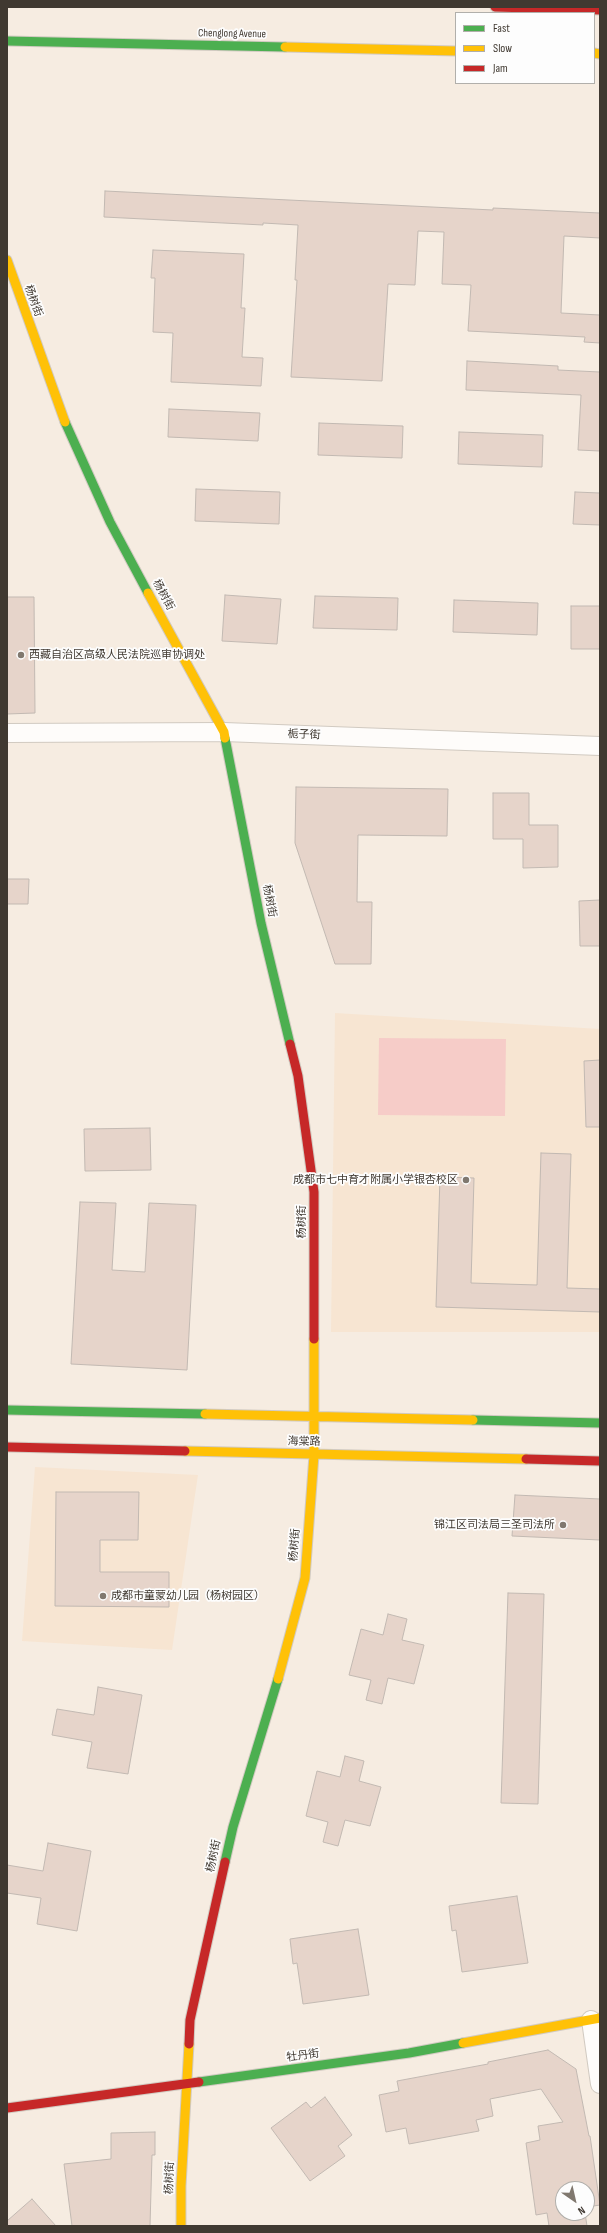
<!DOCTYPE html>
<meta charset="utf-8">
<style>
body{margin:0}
#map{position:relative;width:607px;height:2233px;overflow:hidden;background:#f6ece1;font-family:"Sofia Sans Condensed",sans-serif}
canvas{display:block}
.frame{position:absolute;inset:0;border:8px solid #403931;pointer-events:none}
.legend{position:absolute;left:455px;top:12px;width:140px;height:72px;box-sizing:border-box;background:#fdfdfd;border:1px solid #b1afab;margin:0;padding:5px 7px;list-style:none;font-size:12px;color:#403931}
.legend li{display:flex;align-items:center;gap:8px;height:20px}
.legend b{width:20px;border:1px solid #b1afab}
.north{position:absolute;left:555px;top:2181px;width:40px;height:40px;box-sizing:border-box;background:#fdfdfd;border:1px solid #b1afab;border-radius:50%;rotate:146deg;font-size:11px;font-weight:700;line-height:16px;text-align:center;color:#403931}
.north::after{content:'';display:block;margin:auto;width:14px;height:18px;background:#80786f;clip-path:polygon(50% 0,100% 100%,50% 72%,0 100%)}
</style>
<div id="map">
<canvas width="607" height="2233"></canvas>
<div class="frame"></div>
<ul class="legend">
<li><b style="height:5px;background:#4caf50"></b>Fast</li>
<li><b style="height:5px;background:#ffc107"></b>Slow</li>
<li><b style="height:5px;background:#c62828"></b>Jam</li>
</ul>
<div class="north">N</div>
</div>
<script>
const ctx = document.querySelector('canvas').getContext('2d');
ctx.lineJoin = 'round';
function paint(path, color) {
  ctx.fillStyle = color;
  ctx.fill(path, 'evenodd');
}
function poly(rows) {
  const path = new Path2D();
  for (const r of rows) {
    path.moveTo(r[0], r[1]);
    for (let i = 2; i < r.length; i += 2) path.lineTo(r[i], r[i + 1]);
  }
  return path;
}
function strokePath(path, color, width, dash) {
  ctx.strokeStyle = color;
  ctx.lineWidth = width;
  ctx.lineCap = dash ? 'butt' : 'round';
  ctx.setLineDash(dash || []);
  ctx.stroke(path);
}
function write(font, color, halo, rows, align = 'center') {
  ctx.font = font + ' "Sofia Sans Condensed","Noto Sans SC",sans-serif';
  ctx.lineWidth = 3.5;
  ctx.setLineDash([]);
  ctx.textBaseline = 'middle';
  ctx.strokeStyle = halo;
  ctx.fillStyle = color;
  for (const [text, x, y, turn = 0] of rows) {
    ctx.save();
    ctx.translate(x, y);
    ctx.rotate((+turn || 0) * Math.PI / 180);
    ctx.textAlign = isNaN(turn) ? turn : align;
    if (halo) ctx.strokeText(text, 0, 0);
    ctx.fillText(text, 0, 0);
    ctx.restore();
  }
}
paint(poly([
 [335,1013,600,1029,600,1332,331,1332],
 [35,1467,198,1475,172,1650,22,1641]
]), '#f7e5d2');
paint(poly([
 [379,1038,506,1039,505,1116,378,1115]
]), '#f6ccc8');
const building = poly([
 [105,191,493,210,493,208,600,213,600,238,564,236,561,313,600,315,600,343,584,342,585,337,468,331,471,285,442,284,444,232,418,231,415,285,388,284,382,381,291,377,297,280,295,280,298,225,263,223,263,225,104,217,105,191],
 [153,250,244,254,241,308,245,308,242,357,263,358,261,386,171,382,173,333,153,332,155,278,151,278,153,250],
 [467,361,558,366,558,370,600,372,600,451,578,450,581,395,466,390,467,361],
 [169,409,260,413,258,441,168,437,169,409],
 [319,423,403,426,402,458,318,455,319,423],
 [459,432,543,435,542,467,458,464,459,432],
 [196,489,280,492,279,524,195,521,196,489],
 [575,492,600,493,600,525,573,524,575,492],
 [225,595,281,599,277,644,222,641,225,595],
 [315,596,398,598,397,630,313,628,315,596],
 [7,597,34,597,35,713,7,714,7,597],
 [454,600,538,603,537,635,453,632,454,600],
 [571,606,600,606,600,649,571,649,571,606],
 [296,787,448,789,447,836,358,835,357,902,372,902,371,964,335,964,295,843,296,787],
 [493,793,529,793,529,825,558,825,558,867,523,868,523,839,493,839,493,793],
 [7,879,29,879,28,904,7,904,7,879],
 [600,900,600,946,580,946,579,901,600,900],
 [600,1060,600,1127,586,1127,584,1061,600,1060],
 [150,1128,151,1170,85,1171,84,1129,150,1128],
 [541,1153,571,1154,567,1288,600,1289,600,1312,436,1307,440,1177,474,1178,471,1283,537,1285,541,1153],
 [80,1202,116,1203,112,1270,145,1272,149,1203,196,1205,187,1370,71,1364,80,1202],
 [56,1492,139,1492,138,1540,100,1540,100,1572,169,1572,169,1607,55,1606,56,1492],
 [515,1495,600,1499,600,1540,512,1536,515,1495],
 [508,1593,544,1594,538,1804,501,1803,508,1593],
 [388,1614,407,1619,402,1640,424,1645,414,1684,388,1678,382,1704,366,1700,371,1680,349,1675,361,1629,383,1635,388,1614],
 [98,1687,142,1695,128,1774,87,1768,92,1742,52,1735,57,1709,94,1715,98,1687],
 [345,1756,364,1761,359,1781,381,1787,370,1826,345,1820,338,1846,323,1842,328,1822,306,1816,317,1771,340,1777,345,1756],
 [48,1843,91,1851,77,1931,37,1924,41,1898,7,1893,7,1865,43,1871,48,1843],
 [517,1896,528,1963,462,1972,456,1930,452,1931,449,1906,517,1896],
 [358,1929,369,1995,303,2004,297,1963,293,1964,290,1939,358,1929],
 [548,2050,576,2069,589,2136,590,2136,600,2205,587,2207,587,2189,563,2189,563,2213,585,2213,587,2226,549,2226,547,2213,536,2215,526,2143,540,2140,538,2126,563,2122,541,2089,490,2099,493,2116,476,2120,479,2131,409,2144,406,2128,386,2132,379,2095,399,2091,397,2081,488,2064,488,2062,548,2050],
 [325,2097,352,2135,338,2146,345,2156,310,2181,271,2128,306,2102,311,2108,325,2097],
 [155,2132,155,2155,152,2155,150,2226,72,2226,64,2164,111,2159,111,2133,155,2132],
 [32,2199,56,2226,7,2226,7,2221,32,2199]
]);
paint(building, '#e6d4ca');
strokePath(building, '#c2b9b2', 1);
const street = poly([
 [7,733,224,732,600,746],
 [591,2020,600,2084]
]);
const fast = poly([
 [7,41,285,47],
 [65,422,110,522,148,593],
 [225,738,261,923,290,1044],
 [7,1410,205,1414],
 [473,1420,600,1423],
 [225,1862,233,1827,278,1679],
 [199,2082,409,2053,463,2043]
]);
const slow = poly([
 [285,47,456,51],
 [594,53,600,54],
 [7,260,65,422],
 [148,593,224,732,225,738],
 [205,1414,473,1420],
 [185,1451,526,1459],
 [278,1679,305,1578,314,1455,314,1339],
 [463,2043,600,2018],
 [181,2226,181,2186,189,2044]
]);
const jam = poly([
 [495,7,600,10],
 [290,1044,298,1076,314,1192,314,1339],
 [7,1447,185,1451],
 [526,1459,600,1461],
 [189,2044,190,2020,225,1862],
 [7,2108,199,2082]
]);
strokePath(street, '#d1cac1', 20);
strokePath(fast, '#d1cac1', 11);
strokePath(slow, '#d1cac1', 11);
strokePath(jam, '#d1cac1', 11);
strokePath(street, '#fefcfa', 18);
strokePath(fast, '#4caf50', 9);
strokePath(slow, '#ffc107', 9);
strokePath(jam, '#c62828', 9);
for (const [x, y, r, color] of [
 [21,655,4,"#80786f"],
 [466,1180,4,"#80786f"],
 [563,1525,4,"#80786f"],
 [103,1596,4,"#80786f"]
]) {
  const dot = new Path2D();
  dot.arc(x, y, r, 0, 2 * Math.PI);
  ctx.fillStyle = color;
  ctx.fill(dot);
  strokePath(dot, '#fdfdfd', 1.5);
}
write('11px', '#403931', '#fdfdfd', [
 ["Chenglong Avenue",232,34,1],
 ["杨树街",33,301,70],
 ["杨树街",163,595,62],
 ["栀子街",304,735,2],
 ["杨树街",269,901,79],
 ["杨树街",302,1222,-90],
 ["海棠路",304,1442,1],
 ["杨树街",295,1545,-86],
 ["杨树街",214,1856,-78],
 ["牡丹街",303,2056,-8],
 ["杨树街",170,2178,-88]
]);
write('11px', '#403931', '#fdfdfd', [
 ["西藏自治区高级人民法院巡审协调处",29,655],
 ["成都市七中育才附属小学银杏校区",458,1180,"right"],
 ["锦江区司法局三圣司法所",555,1525,"right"],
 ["成都市童蒙幼儿园（杨树园区）",111,1596]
], 'left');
</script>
